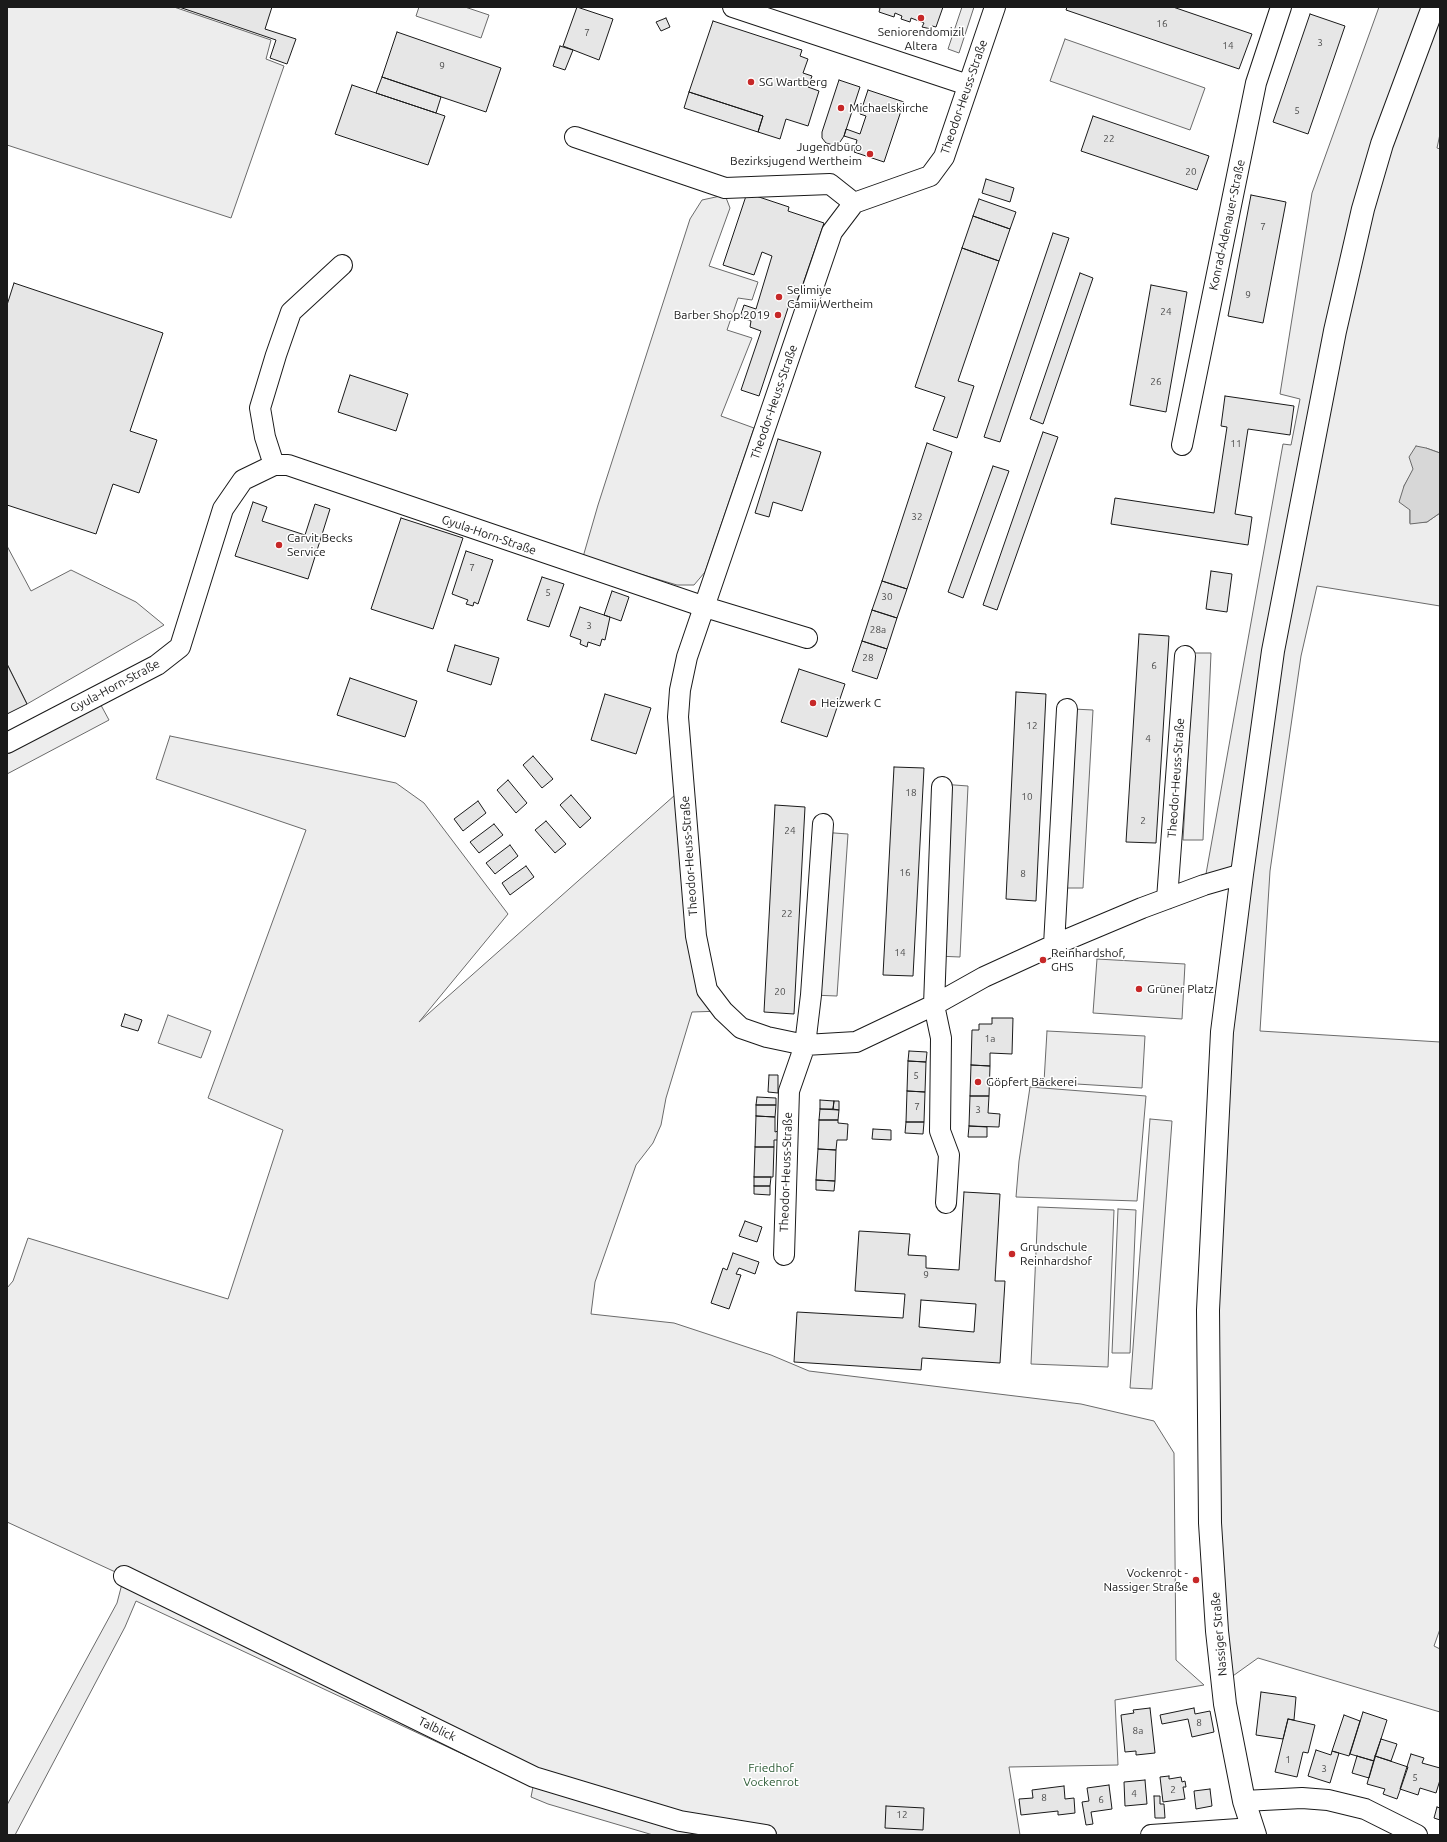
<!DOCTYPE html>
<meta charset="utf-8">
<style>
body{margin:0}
#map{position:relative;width:1447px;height:1842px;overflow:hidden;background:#fff;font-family:Ubuntu,sans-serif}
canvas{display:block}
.frame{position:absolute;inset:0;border:8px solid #1a1a1a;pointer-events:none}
</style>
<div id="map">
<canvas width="1447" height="1842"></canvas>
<div class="frame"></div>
</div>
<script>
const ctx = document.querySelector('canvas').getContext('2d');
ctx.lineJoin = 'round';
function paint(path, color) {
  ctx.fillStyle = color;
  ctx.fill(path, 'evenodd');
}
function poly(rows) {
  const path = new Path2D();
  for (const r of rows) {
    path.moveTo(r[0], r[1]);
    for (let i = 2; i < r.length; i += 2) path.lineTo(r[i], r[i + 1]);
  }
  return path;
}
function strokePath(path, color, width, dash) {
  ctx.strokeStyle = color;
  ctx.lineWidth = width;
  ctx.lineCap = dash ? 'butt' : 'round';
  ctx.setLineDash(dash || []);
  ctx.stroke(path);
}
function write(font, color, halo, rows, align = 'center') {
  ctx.font = font + ' Ubuntu,sans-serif';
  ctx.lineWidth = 3;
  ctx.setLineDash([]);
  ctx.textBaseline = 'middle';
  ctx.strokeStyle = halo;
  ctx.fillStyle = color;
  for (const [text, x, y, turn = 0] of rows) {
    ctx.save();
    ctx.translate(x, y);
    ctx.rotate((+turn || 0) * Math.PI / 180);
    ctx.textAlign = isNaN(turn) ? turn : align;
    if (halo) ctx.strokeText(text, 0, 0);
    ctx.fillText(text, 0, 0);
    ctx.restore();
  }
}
const built = poly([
 [7,7,174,7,271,40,266,59,284,66,231,218,7,145,7,7],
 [419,7,465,7,489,15,481,38,416,16,419,7],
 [962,7,974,7,959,53,948,49,962,7],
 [1379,7,1440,7,1440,134,1437,148,1440,149,1440,453,1426,448,1404,486,1410,510,1410,523,1427,522,1440,513,1440,606,1317,586,1301,656,1270,871,1260,1031,1440,1042,1440,1629,1434,1646,1440,1649,1440,1712,1258,1658,1223,1683,1209,1429,1242,874,1204,885,1283,444,1291,445,1300,399,1280,394,1312,193,1379,7],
 [1065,39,1205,88,1190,130,1050,81,1065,39],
 [725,195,730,208,709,266,758,282,752,300,738,298,727,330,752,338,721,416,754,428,705,572,694,585,677,585,583,557,598,505,690,219,702,200,725,195],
 [7,546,31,591,71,570,136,602,164,625,27,704,7,664,7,546],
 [1194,653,1211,653,1203,840,1183,840,1194,653],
 [96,696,109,720,7,774,7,743,96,696],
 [1073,709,1093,710,1083,888,1063,888,1073,709],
 [170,736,396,783,424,803,508,914,419,1022,684,787,696,936,723,1011,692,1012,666,1098,661,1125,653,1143,636,1165,595,1282,591,1314,674,1323,771,1355,809,1371,1081,1404,1154,1421,1174,1453,1176,1660,1204,1685,1115,1700,1118,1765,1009,1767,1020,1835,653,1835,548,1804,531,1797,533,1787,136,1601,125,1627,15,1835,7,1835,7,1805,117,1603,124,1576,7,1522,7,1288,13,1281,28,1238,228,1299,283,1130,208,1098,306,830,156,779,170,736],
 [941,784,968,786,960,957,936,956,941,784],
 [821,832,848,834,837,996,811,995,821,832],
 [1097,959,1185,964,1182,1019,1093,1013,1097,959],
 [168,1015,211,1031,201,1058,158,1043,168,1015],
 [1047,1031,1145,1036,1142,1088,1044,1082,1047,1031],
 [1030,1087,1146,1096,1137,1201,1016,1197,1019,1161,1030,1087],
 [1150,1119,1172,1121,1152,1389,1130,1388,1150,1119],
 [1038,1207,1114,1210,1108,1367,1031,1364,1038,1207],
 [1118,1209,1136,1210,1130,1353,1112,1353,1118,1209]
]);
paint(built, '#ededed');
strokePath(built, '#6a6a6a', 1);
const water = poly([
 [1416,446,1426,448,1440,453,1440,513,1427,522,1410,524,1410,510,1399,502,1404,486,1413,469,1409,457,1416,446]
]);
paint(water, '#d7d7d7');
strokePath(water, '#6a6a6a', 1);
const building = poly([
 [179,7,272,7,265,29,296,39,287,64,270,58,276,40,179,7],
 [577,7,613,19,599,60,563,46,577,7],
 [876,7,943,7,936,27,932,26,931,29,922,27,924,23,911,18,910,22,901,19,902,16,895,13,894,17,879,12,880,8,876,7],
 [1067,7,1173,7,1252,34,1239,69,1066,10,1067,7],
 [1310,14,1345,26,1308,134,1273,122,1310,14],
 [666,18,670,27,661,31,656,22,666,18],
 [713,21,802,50,800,56,808,59,803,73,812,76,808,87,819,91,808,126,786,119,780,139,758,132,763,116,689,92,713,21],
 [397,32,501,68,486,112,382,77,397,32],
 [560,46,573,50,565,70,553,66,560,46],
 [382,77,441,97,436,113,376,93,382,77],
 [839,80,860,87,844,136,840,142,833,145,826,143,822,138,822,132,839,80],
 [352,85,445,116,428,165,335,134,352,85],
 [868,90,904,102,884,162,854,152,857,140,844,136,846,129,860,134,866,116,860,114,868,90],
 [689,92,763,116,758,132,684,108,689,92],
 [1093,116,1209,156,1197,190,1081,151,1093,116],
 [986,179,1014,188,1010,202,982,193,986,179],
 [747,193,789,207,788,211,824,223,796,304,790,302,759,396,741,390,761,331,750,327,751,321,740,317,744,305,756,309,772,256,762,252,754,275,723,265,747,193],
 [1251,195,1286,202,1263,323,1228,316,1251,195],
 [979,199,1016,212,1010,229,973,216,979,199],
 [973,216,1010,229,999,261,962,248,973,216],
 [1053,233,1069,238,1000,442,984,437,1053,233],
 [962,248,999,261,958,381,974,386,957,438,933,430,945,397,915,387,962,248],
 [1080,273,1093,278,1043,424,1030,419,1080,273],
 [14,283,163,333,130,431,157,440,139,493,113,484,96,534,7,505,7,305,14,283],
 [1151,285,1187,292,1166,412,1130,405,1151,285],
 [350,375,408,394,396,431,338,412,350,375],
 [1225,396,1294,406,1290,435,1248,429,1235,514,1252,517,1248,545,1111,524,1115,498,1214,513,1227,427,1221,426,1225,396],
 [1043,432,1058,437,997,610,983,605,1043,432],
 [778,439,821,452,802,511,773,502,769,517,755,513,778,439],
 [927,443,952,452,907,589,882,581,927,443],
 [993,466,1009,471,963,598,948,592,993,466],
 [253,502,267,507,262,521,305,535,315,504,330,509,308,579,235,556,253,502],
 [401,518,463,538,433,629,371,609,401,518],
 [466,551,493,560,478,604,474,602,473,606,466,604,468,600,452,594,466,551],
 [1211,571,1232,574,1227,612,1206,609,1211,571],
 [542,577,564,584,549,627,527,620,542,577],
 [882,581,907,589,897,618,872,610,882,581],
 [612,591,629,597,621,621,604,615,612,591],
 [580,607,610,617,605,640,602,639,600,646,588,642,587,647,580,644,581,640,570,636,580,607],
 [872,610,897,618,887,649,862,641,872,610],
 [1139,634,1169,636,1156,843,1126,842,1139,634],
 [862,641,887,649,877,679,852,671,862,641],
 [455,645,499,658,491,685,447,671,455,645],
 [7,664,27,704,7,714,7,664],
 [799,669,845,684,827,737,781,722,799,669],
 [350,678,417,701,405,737,337,715,350,678],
 [1016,692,1046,694,1036,901,1006,899,1016,692],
 [605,694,651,708,636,754,591,740,605,694],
 [533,756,553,779,542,788,523,765,533,756],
 [894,767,924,768,913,976,883,975,894,767],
 [508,780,527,803,516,813,497,790,508,780],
 [571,795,591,818,580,828,560,805,571,795],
 [478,801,486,813,463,831,454,819,478,801],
 [775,805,805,807,794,1014,764,1012,775,805],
 [546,821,566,844,555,853,535,830,546,821],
 [494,824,503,835,479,853,470,842,494,824],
 [510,845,518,856,495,874,486,863,510,845],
 [526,866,534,877,510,895,502,883,526,866],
 [125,1014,142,1020,138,1031,121,1026,125,1014],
 [992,1018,1013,1018,1012,1054,990,1053,990,1066,971,1065,972,1030,979,1030,979,1024,992,1024,992,1018],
 [909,1051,927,1052,926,1062,908,1061,909,1051],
 [908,1061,926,1062,925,1092,907,1091,908,1061],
 [971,1065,990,1066,989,1096,970,1096,971,1065],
 [769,1075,778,1075,778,1093,768,1092,769,1075],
 [907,1091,925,1092,924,1122,906,1122,907,1091],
 [970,1096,989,1096,988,1113,1000,1114,999,1127,969,1126,970,1096],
 [757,1097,776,1098,776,1105,756,1105,757,1097],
 [820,1100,834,1101,833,1109,820,1109,820,1100],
 [834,1101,839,1101,839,1110,833,1109,834,1101],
 [756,1105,776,1105,775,1117,756,1116,756,1105],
 [820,1109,839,1110,838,1120,819,1120,820,1109],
 [756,1116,775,1117,775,1132,778,1131,778,1140,774,1140,774,1147,755,1147,756,1116],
 [819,1120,838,1120,838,1123,848,1124,847,1140,837,1140,836,1150,818,1149,819,1120],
 [906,1122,924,1122,923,1134,905,1133,906,1122],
 [969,1126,987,1127,987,1137,968,1137,969,1126],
 [873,1129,891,1130,891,1140,872,1139,873,1129],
 [755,1147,774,1147,773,1177,754,1177,755,1147],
 [818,1149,836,1150,835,1181,816,1180,818,1149],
 [754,1177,771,1177,770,1186,754,1186,754,1177],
 [816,1180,835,1181,834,1191,816,1190,816,1180],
 [754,1186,770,1186,770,1195,754,1194,754,1186],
 [964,1192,1000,1194,995,1281,1005,1281,1000,1363,922,1358,921,1370,794,1362,797,1312,903,1318,905,1294,855,1291,859,1231,910,1234,908,1255,926,1256,926,1268,959,1270,964,1192],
 [921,1300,976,1304,974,1332,919,1327,921,1300],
 [745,1221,762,1227,757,1242,739,1236,745,1221],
 [733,1253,759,1262,755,1274,739,1268,736,1274,741,1275,729,1309,711,1303,723,1268,727,1270,733,1253],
 [1261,1692,1296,1697,1294,1720,1288,1719,1283,1739,1256,1735,1261,1692],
 [1150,1708,1155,1753,1136,1755,1136,1751,1125,1752,1121,1715,1134,1713,1133,1710,1150,1708],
 [1194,1708,1195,1714,1210,1711,1214,1732,1192,1737,1188,1719,1162,1724,1160,1715,1194,1708],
 [1363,1712,1387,1720,1374,1761,1350,1754,1363,1712],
 [1344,1715,1360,1721,1349,1756,1332,1751,1344,1715],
 [1288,1719,1315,1725,1308,1753,1303,1752,1297,1777,1275,1772,1288,1719],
 [1381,1739,1397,1744,1391,1761,1375,1756,1381,1739],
 [1316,1750,1331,1755,1332,1751,1339,1753,1330,1783,1308,1776,1316,1750],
 [1411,1754,1424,1758,1422,1763,1440,1768,1440,1780,1436,1793,1420,1788,1418,1795,1400,1789,1411,1754],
 [1357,1756,1374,1761,1369,1778,1352,1773,1357,1756],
 [1375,1756,1408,1767,1397,1799,1383,1794,1385,1789,1367,1784,1375,1756],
 [1169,1776,1169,1779,1181,1777,1182,1782,1185,1781,1186,1787,1183,1787,1185,1799,1163,1802,1160,1777,1169,1776],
 [1145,1780,1147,1804,1125,1806,1124,1782,1145,1780],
 [1109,1785,1112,1809,1091,1812,1093,1824,1086,1825,1082,1802,1089,1801,1087,1788,1109,1785],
 [1064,1786,1065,1799,1074,1798,1075,1813,1058,1815,1058,1811,1021,1815,1019,1799,1033,1798,1032,1790,1064,1786],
 [1210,1789,1212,1806,1196,1809,1194,1791,1210,1789],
 [1154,1796,1160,1796,1160,1804,1164,1804,1165,1818,1155,1818,1154,1796],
 [886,1806,924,1808,923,1830,885,1828,886,1806],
 [1437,1807,1440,1808,1440,1820,1434,1818,1437,1807]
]);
paint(building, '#e6e6e6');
strokePath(building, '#1a1a1a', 1);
const minor = poly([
 [733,7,968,85],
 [995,7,944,157,930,176,854,203,832,232,687,657,680,690,678,717,696,936,707,990,723,1011,741,1028,767,1037,805,1045,856,1042,934,1005,984,977,1054,945,1142,908,1204,885,1242,874],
 [575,137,725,188,830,184,854,203],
 [1182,445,1256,83,1281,7],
 [274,465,265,437,260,408,276,355,291,312,342,265],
 [7,743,157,665,180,647,223,509,243,480,274,465,288,465,705,607,807,638],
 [942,787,934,1005,941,1038,940,1131,949,1155,946,1203],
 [1167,899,1185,656],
 [1054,945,1067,709],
 [784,1255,789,1091,805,1045,811,995,823,824],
 [124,1576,534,1777,680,1821,766,1835],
 [1244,1801,1302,1798,1328,1800,1365,1809,1417,1835],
 [1151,1835,1253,1828]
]);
const major = poly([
 [1255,1835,1244,1801,1225,1704,1217,1631,1210,1523,1208,1310,1222,1032,1242,874,1273,651,1335,331,1363,209,1382,144,1433,7]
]);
strokePath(minor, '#1a1a1a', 22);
strokePath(major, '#1a1a1a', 24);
strokePath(minor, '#fff', 20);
strokePath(major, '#fff', 22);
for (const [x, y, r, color] of [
 [921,18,4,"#c62828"],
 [751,82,4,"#c62828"],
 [841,108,4,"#c62828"],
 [870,154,4,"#c62828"],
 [779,297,4,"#c62828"],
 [778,315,4,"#c62828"],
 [279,545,4,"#c62828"],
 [813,703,4,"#c62828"],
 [1043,960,4,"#c62828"],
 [1139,989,4,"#c62828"],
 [978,1082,4,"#c62828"],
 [1012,1254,4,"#c62828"],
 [1196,1580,4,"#c62828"]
]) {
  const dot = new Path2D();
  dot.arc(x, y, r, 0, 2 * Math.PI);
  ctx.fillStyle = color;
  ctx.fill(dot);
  strokePath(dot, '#fff', 1.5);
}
write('10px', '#4d4d4d', null, [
 ["16",1162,24],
 ["7",587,33],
 ["3",1320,43],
 ["14",1228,46],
 ["9",442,66],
 ["5",1297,111],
 ["22",1109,139],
 ["20",1191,172],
 ["7",1263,227],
 ["9",1248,295],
 ["24",1166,312],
 ["26",1156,382],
 ["11",1236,444],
 ["32",917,517],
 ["7",472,568],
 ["5",548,593],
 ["30",887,597],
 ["3",589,626],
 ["28a",878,630],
 ["28",868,658],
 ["6",1154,666],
 ["12",1032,726],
 ["4",1148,739],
 ["18",911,793],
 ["10",1027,797],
 ["2",1143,821],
 ["24",790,831],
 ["16",905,873],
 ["8",1023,874],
 ["22",787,914],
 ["14",900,953],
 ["20",780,992],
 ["1a",990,1039],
 ["5",916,1076],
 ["7",917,1107],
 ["3",978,1110],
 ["9",926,1275],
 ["8",1199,1723],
 ["8a",1138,1731],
 ["1",1288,1760],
 ["3",1324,1769],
 ["5",1415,1778],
 ["2",1173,1790],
 ["4",1134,1794],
 ["8",1044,1798],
 ["6",1101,1800],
 ["12",902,1815]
]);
write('12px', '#1a1a1a', '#fff', [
 ["Seniorendomizil",921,32,"center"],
 ["Altera",921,46,"center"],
 ["SG Wartberg",759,82],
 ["Michaelskirche",849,108],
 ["Jugendbüro",862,147,"right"],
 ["Bezirksjugend Wertheim",862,161,"right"],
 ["Selimiye",787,290],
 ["Camii Wertheim",787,304],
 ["Barber Shop 2019",770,315,"right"],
 ["Carvit Becks",287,538],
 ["Service",287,552],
 ["Heizwerk C",821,703],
 ["Reinhardshof,",1051,953],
 ["GHS",1051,967],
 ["Grüner Platz",1147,989],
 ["Göpfert Bäckerei",986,1082],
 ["Grundschule",1020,1247],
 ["Reinhardshof",1020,1261],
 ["Vockenrot -",1188,1573,"right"],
 ["Nassiger Straße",1188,1587,"right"]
], 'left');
write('12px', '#1a1a1a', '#fff', [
 ["Theodor-Heuss-Straße",964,97,-71],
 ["Konrad-Adenauer-Straße",1227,225,-78],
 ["Theodor-Heuss-Straße",774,402,-71],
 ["Gyula-Horn-Straße",489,535,19],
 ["Gyula-Horn-Straße",115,686,-28],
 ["Theodor-Heuss-Straße",1176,778,-86],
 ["Theodor-Heuss-Straße",689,856,-94],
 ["Theodor-Heuss-Straße",786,1172,-88],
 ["Nassiger Straße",1219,1634,-95],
 ["Talblick",437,1729,26]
]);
write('12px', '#2b5a34', '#fff', [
 ["Friedhof",771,1768],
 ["Vockenrot",771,1782]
]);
</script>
